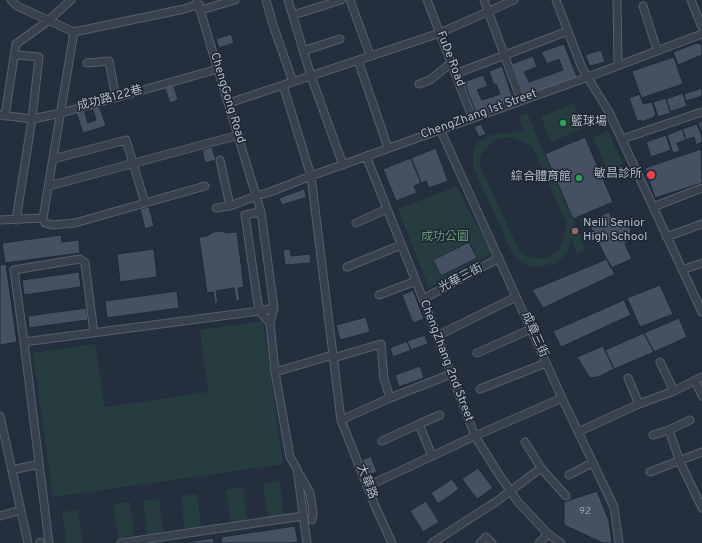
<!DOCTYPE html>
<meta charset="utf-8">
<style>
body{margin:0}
canvas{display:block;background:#242f3e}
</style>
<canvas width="702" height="543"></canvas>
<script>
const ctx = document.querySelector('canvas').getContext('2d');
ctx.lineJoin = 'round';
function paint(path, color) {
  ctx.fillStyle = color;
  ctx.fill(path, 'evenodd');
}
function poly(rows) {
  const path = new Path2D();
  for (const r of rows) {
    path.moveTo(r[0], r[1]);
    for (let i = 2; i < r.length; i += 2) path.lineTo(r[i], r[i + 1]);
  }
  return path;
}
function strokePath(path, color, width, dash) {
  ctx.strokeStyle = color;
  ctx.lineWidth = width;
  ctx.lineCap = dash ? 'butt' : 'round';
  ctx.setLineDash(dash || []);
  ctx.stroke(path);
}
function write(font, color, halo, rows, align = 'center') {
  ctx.font = font + ' Overpass,"Noto Sans TC",sans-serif';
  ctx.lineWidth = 3;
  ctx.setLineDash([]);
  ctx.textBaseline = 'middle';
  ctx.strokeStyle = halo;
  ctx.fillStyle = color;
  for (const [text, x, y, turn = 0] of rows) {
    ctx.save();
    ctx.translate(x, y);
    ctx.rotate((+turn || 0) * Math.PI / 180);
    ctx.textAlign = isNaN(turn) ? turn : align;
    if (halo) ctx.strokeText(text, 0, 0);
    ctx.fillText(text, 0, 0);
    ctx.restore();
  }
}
paint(poly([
 [574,103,584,128,551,142,541,117],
 [527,113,586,249,577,253,570,236,568,252,560,259,553,264,533,267,524,264,514,257,473,167,473,154,477,143,491,135,505,133,524,132,519,117],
 [510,137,521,141,532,146,567,225,562,244,557,251,549,257,537,259,526,256,518,248,480,166,480,159,482,152,488,146,495,140],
 [608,131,623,164,608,171,593,138],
 [457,186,475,223,494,252,429,288,398,209],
 [263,321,283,464,53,497,33,353,95,344,105,407,208,392,200,330],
 [279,481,284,515,268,517,263,484],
 [243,487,247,521,231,523,226,490],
 [197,494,201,528,185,530,181,496],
 [159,499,164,532,147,535,143,501],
 [130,502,134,535,118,538,114,504],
 [78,510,83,543,66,543,62,512]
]), '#263c3f');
const building = poly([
 [231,34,234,43,219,48,216,39,231,34],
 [697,43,702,45,702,55,678,65,673,52,697,43],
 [564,44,577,77,524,97,512,64,533,56,537,67,524,72,529,82,563,70,559,59,547,64,541,52,564,44],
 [601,50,605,62,591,66,589,64,585,55,601,50],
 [674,57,683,84,641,98,632,71,674,57],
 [502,66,514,101,476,113,464,82,483,75,488,86,477,90,482,100,500,94,496,84,494,85,489,71,502,66],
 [173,83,178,100,170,103,164,86,173,83],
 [702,88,702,96,686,101,684,94,702,88],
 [683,93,687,106,670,112,666,99,683,93],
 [640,94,643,104,652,102,656,115,654,116,655,117,641,122,641,120,637,121,629,98,640,94],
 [666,98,671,113,658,117,653,102,666,98],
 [99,105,106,126,83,133,76,112,84,110,88,123,96,120,92,107,99,105],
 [702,121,702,131,701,132,698,123,702,121],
 [481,124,486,134,479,137,474,127,481,124],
 [697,124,702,137,702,142,696,145,694,137,686,140,682,129,697,124],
 [682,129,686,140,677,143,680,151,673,153,667,135,682,129],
 [666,135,671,150,651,157,646,142,666,135],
 [585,137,613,202,573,219,545,154,585,137],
 [212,147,216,160,205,163,202,150,212,147],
 [436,148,448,181,429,188,426,181,421,183,411,158,436,148],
 [701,149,702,183,655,198,645,168,701,149],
 [411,158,421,183,414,186,417,193,396,201,383,169,411,158],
 [304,189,307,197,282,205,279,198,304,189],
 [149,207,154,226,145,229,140,209,149,207],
 [609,212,616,225,624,223,631,228,630,238,625,244,632,259,611,268,588,222,609,212],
 [221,231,227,233,237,232,244,287,238,288,240,301,236,301,234,288,216,291,218,303,215,304,213,292,207,293,199,237,207,236,213,232,221,231],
 [61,235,62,242,79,240,80,253,5,263,2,243,61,235],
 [469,242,477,258,441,276,433,260,469,242],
 [154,249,157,277,120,282,117,254,154,249],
 [290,249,291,256,310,254,311,263,285,265,283,250,290,249],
 [607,259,615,274,543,308,532,290,607,259],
 [6,264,17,342,0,345,0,265,6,264],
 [79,272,81,287,24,295,22,280,79,272],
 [660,285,673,314,640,327,627,298,660,285],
 [413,290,424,319,413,323,402,295,413,290],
 [177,291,179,308,107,318,105,301,177,291],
 [624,300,631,315,561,347,553,331,624,300],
 [86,308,88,320,29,328,28,316,86,308],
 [366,317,370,332,340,340,336,325,366,317],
 [679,318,687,337,654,352,644,333,679,318],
 [644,333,654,352,614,369,605,350,644,333],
 [425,335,428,344,411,350,407,341,425,335],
 [407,341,411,350,393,357,390,348,407,341],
 [603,346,614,369,598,377,590,378,577,357,603,346],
 [420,366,424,378,399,387,395,375,420,366],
 [371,456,377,472,369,475,362,460,371,456],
 [478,468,493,488,477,499,462,479,478,468],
 [452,479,459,489,438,504,431,493,452,479],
 [597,491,609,521,612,543,603,543,564,525,564,502,597,491],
 [426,501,439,522,423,532,410,511,426,501],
 [295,526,298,542,289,543,222,543,221,537,295,526],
 [213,538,214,543,181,543,213,538]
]);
paint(building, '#455162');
strokePath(building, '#1f2835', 1);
const minor = poly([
 [11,0,17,6,74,32],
 [197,0,261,212],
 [266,0,273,25,293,82],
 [288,0,311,76,343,165],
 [350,0,370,55],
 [427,0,472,117],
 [484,0,521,100],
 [556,0,582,68,609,112,702,312],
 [617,0,618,65],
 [691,0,702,27],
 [643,6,657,50],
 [201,10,235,0],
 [293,15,341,0],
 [74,32,184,9,199,4],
 [303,51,340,39],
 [15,55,39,57,32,119,16,220],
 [358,60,388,148],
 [87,63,109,61,116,98],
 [455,74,568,31],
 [419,84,430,80,451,63],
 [283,85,311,176,341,420,375,506,392,543],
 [229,103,440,33,514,0],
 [0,115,32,119,61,113,218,69],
 [5,116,16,44,48,21,71,0],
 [440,129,562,398,614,507,619,543],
 [622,139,702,112],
 [366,156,423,299,475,436,498,473,518,502,548,534,561,543],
 [53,159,126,140,145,203],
 [220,160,230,206],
 [49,186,239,135],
 [653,207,702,188],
 [216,208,230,206,256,196,270,192,311,176,588,77,702,34],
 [43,218,74,32],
 [43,218,45,223,52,225,75,223,205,186],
 [0,220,43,218],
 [356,223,387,209],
 [666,237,702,224],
 [347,267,401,245],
 [682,270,702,263],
 [379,295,416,281],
 [423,299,499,258],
 [270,323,259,311,245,215,261,212,274,308,270,323,275,372,333,355],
 [437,336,516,297],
 [24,342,14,270,80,259,85,263,94,333],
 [477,353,531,329],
 [333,358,381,344,384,379,390,398],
 [660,362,674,391],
 [275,372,290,457,297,469,307,543],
 [628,378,639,404],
 [695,380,702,396],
 [480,389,546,363],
 [0,416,28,543],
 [341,420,390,398,451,374],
 [690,420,669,430,680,462,702,508],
 [419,424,440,415],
 [578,432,639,404,674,391,702,377],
 [653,435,669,430],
 [382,441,419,424,432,456],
 [525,442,541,468,566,496],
 [12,470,39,464],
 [650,472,702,452],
 [300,475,310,493,313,512,312,520],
 [569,475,592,463],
 [368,486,475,436,562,398],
 [0,516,21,510],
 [40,542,40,543],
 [49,543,24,342,259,311,274,308],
 [121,543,303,516],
 [432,543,497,501,541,468],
 [480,543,486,537,492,543],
 [539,543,548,534]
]);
strokePath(minor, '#565f6c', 9);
strokePath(minor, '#38414e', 7);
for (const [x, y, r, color] of [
 [563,123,4,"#2e9e5b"],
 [651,175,5,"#e0444e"],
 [579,178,4,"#2e9e5b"],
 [575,231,4,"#8d6e63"]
]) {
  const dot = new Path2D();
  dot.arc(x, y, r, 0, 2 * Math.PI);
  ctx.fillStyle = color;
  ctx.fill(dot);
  strokePath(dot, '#1d2633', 1.5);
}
write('10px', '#98a1af', null, [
 ["92",585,512]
]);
write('12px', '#b4bcc9', '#1d2633', [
 ["FuDe Road",450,59,69],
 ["ChengGong Road",227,98,73],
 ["成功路122巷",110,99,-15],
 ["ChengZhang 1st Street",479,115,-20],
 ["光華三街",461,279,-28],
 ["成章三街",534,335,66],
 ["ChengZhang 2nd Street",446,361,69],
 ["大華路",366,482,69]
]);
write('12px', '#b4bcc9', '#1d2633', [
 ["籃球場",571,123],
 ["敏昌診所",642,175,"right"],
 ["綜合體育館",571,178,"right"],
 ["Neili Senior",583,224],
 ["High School",583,238]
], 'left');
write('12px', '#6b9a76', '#1d2633', [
 ["成功公園",445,238]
]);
</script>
